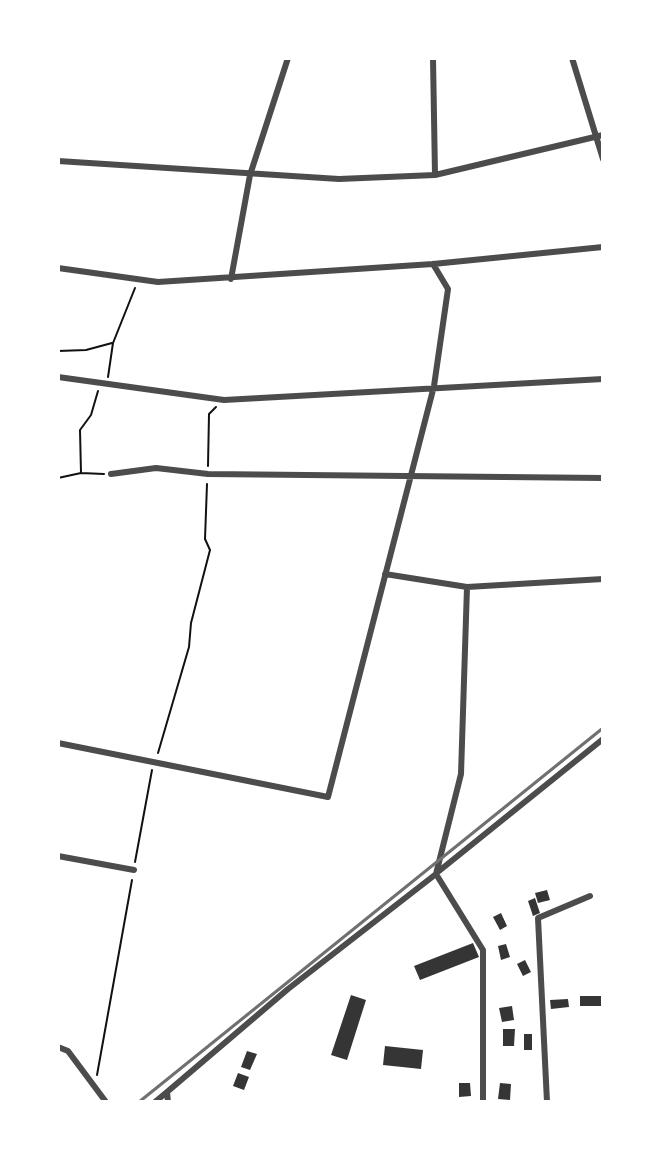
<!DOCTYPE html>
<style>
body{margin:0}
#map{position:relative;width:661px;height:1160px;overflow:hidden;background:#fff;font-family:"Sofia Sans Condensed",sans-serif}
canvas{display:block}
.frame{position:absolute;inset:0;border:60px solid #fff;pointer-events:none}
</style>
<div id="map">
<canvas width="661" height="1160"></canvas>
<div class="frame"></div>
</div>
<script>
const ctx = document.querySelector('canvas').getContext('2d');
ctx.lineJoin = 'round';
function paint(path, color) {
  ctx.fillStyle = color;
  ctx.fill(path, 'evenodd');
}
function poly(rows) {
  const path = new Path2D();
  for (const r of rows) {
    path.moveTo(r[0], r[1]);
    for (let i = 2; i < r.length; i += 2) path.lineTo(r[i], r[i + 1]);
  }
  return path;
}
function strokePath(path, color, width, dash) {
  ctx.strokeStyle = color;
  ctx.lineWidth = width;
  ctx.lineCap = dash ? 'butt' : 'round';
  ctx.setLineDash(dash || []);
  ctx.stroke(path);
}
paint(poly([
 [547,890,550,900,538,903,535,893],
 [535,898,540,913,533,916,528,901],
 [501,913,507,926,500,930,493,917],
 [473,943,479,957,420,980,414,966],
 [506,944,510,957,501,960,498,946],
 [525,960,531,972,523,976,517,964],
 [351,995,366,1000,347,1060,331,1055],
 [580,996,603,996,603,1006,580,1006],
 [568,999,569,1007,551,1009,550,1000],
 [512,1006,514,1020,502,1022,499,1008],
 [503,1029,515,1029,514,1046,503,1046],
 [524,1034,532,1034,532,1050,524,1050],
 [385,1046,423,1050,421,1069,383,1065],
 [247,1051,257,1054,250,1070,241,1067],
 [238,1073,249,1077,244,1090,233,1086],
 [459,1083,470,1083,471,1096,459,1097],
 [500,1083,511,1084,510,1100,498,1099]
]), '#353535');
strokePath(poly([
 [58,351,86,350,112,343],
 [108,377,113,343,135,288],
 [208,466,209,414,216,407],
 [81,473,80,430,91,415,98,391],
 [58,478,81,473,104,474],
 [158,753,189,647,191,623,210,550,205,539,207,484],
 [135,862,152,770],
 [97,1075,132,880]
]), '#111', 2);
strokePath(poly([
 [433,58,435,175],
 [572,58,603,159],
 [58,161,339,179,435,175,603,135],
 [58,268,158,282,433,264,603,247],
 [231,279,250,175,288,58],
 [58,377,224,400,603,379],
 [111,474,156,468,208,474,603,478],
 [385,574,467,587,603,579],
 [58,743,328,797,434,386,448,289,433,264],
 [58,856,134,870],
 [439,871,603,739],
 [436,874,461,774,467,587],
 [58,1047,68,1051,106,1102],
 [167,1092,288,989,436,874,483,950,483,1102],
 [155,1102,167,1092,168,1102],
 [547,1102,538,918,590,896]
]), '#4c4c4c', 6);
strokePath(poly([
 [139,1102,603,728]
]), '#707070', 3);
</script>
